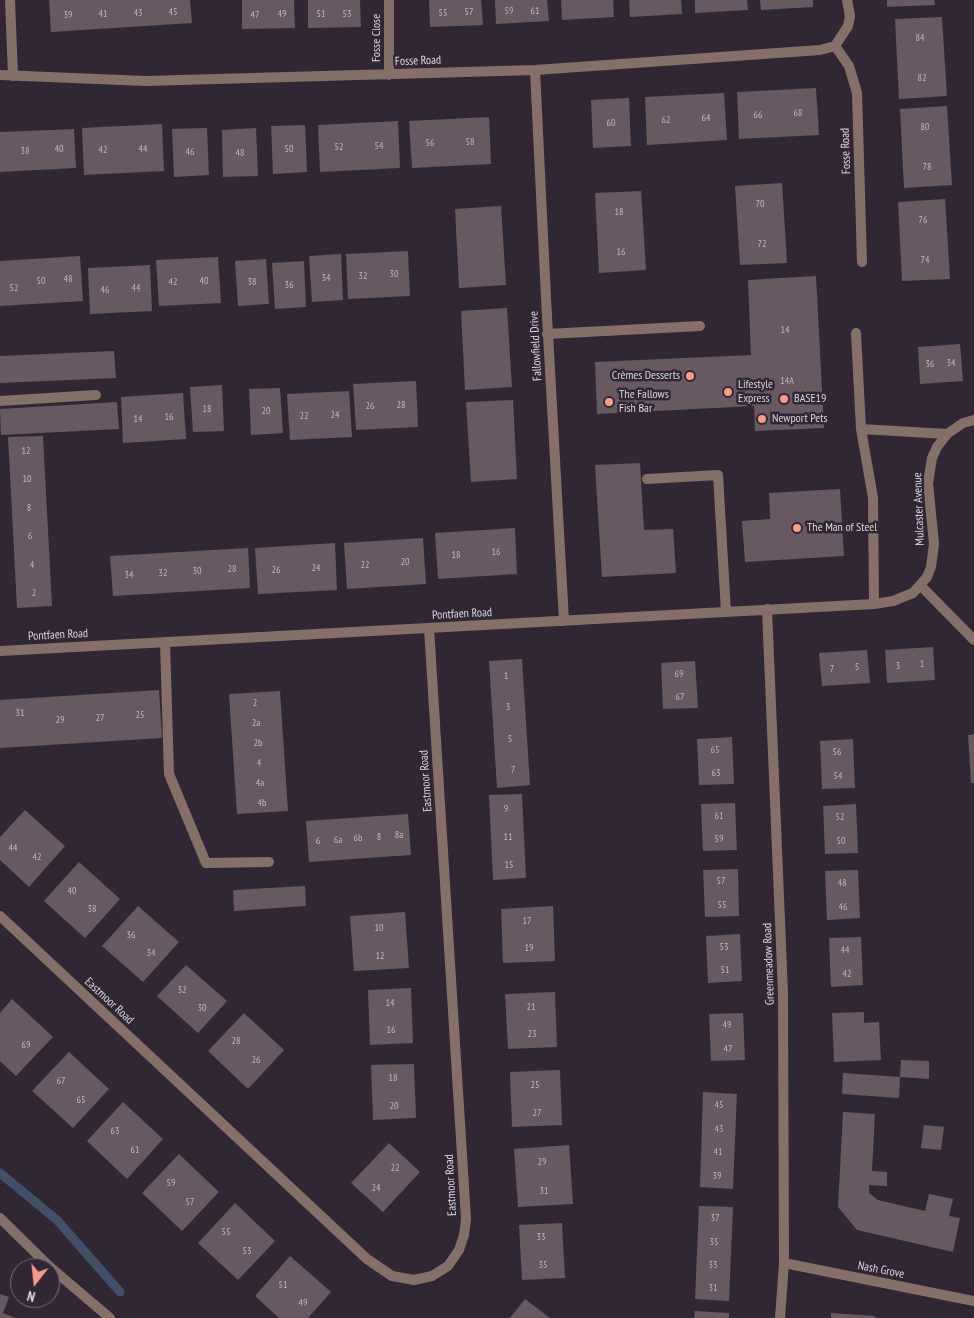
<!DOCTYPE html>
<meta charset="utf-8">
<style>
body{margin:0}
#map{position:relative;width:974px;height:1318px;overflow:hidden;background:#312734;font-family:"PT Sans Narrow",sans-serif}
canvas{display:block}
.north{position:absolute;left:10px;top:1258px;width:50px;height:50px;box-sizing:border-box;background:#312734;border:1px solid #766d79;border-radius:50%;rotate:196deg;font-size:14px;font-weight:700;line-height:20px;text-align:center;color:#ddd7e0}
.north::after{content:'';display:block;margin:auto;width:18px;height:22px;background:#f49d8d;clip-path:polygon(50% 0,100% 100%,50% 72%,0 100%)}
</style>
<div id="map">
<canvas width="974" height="1318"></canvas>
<div class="north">N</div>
</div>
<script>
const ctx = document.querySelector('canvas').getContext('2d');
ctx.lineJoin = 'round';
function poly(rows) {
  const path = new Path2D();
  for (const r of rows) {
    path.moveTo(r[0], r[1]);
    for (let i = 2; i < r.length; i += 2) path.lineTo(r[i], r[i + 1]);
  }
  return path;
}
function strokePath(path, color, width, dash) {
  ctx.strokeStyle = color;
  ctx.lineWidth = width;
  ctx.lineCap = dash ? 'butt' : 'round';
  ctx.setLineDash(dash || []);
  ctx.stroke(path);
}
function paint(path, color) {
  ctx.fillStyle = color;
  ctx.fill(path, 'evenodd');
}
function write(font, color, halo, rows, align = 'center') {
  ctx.font = font + ' "PT Sans Narrow",sans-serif';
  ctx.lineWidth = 5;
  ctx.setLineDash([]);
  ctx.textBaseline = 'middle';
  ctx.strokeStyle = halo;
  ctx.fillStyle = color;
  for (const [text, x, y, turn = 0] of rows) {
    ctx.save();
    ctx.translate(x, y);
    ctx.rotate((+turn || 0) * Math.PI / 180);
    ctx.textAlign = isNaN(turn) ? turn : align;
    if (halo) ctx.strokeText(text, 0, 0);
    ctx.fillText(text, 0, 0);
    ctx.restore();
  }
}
strokePath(poly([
 [0,1173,57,1220,120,1292]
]), '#424f66', 9);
paint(poly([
 [49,0,190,0,192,23,51,32],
 [242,0,294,0,295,28,242,29],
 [308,0,360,0,361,27,308,28],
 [429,0,481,0,483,25,430,27],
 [495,0,547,0,549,21,496,24],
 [561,0,613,0,614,17,562,20],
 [629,0,681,0,682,14,630,17],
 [695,0,747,0,748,10,695,13],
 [760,0,813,0,813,7,761,10],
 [887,0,934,0,935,5,887,7],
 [942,17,947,96,899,99,895,19],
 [816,88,819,135,739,139,737,92],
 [724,93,727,140,647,145,645,97],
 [629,98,631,146,593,148,591,100],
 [947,106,952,185,904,188,900,109],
 [489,117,491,164,412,168,409,121],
 [398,121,400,168,320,172,318,125],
 [162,124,164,171,84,175,82,128],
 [305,125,307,172,273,174,271,126],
 [207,128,209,175,174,177,172,129],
 [256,128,258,176,223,177,222,130],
 [74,129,76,168,0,172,0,132],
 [782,183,787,263,740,265,735,186],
 [641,191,646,270,599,273,595,193],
 [945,199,950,279,902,281,898,202],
 [501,206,506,285,459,288,455,209],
 [408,251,410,296,348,299,346,254],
 [341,254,343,300,312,302,309,256],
 [80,256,83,301,0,306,0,261],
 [218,257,221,303,159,306,156,260],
 [266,259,269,304,238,306,235,261],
 [304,261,306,307,275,309,272,263],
 [150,265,152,311,90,314,88,268],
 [816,276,824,428,755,431,754,406,597,414,595,362,751,355,748,280],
 [507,308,512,387,465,390,461,311],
 [960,344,963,381,920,384,918,347],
 [114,351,116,378,0,383,0,356],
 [416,381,418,427,356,430,353,384],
 [222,385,224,431,193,432,190,387],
 [280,388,283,433,251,435,249,389],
 [349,391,352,437,290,440,287,394],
 [183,393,186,439,123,443,121,397],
 [513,400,517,479,471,482,466,402],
 [117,402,119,429,1,435,0,409],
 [43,436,52,606,17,608,8,437],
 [640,463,644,530,673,529,676,573,602,577,595,465],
 [840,489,844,556,745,562,742,521,770,519,769,493],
 [515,528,517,574,438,579,435,533],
 [423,538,426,584,347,589,344,543],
 [335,543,337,590,258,594,255,548],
 [248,548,250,588,113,596,110,556],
 [933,647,935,680,887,683,885,650],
 [867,650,870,683,822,686,819,653],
 [522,659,530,785,497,788,489,661],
 [695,661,698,708,663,709,661,663],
 [159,690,162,738,0,748,0,700],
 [280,691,288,811,237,814,229,694],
 [974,734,974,783,971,783,968,735],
 [732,737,734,784,699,785,697,739],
 [853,739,855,788,822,789,820,741],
 [522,794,526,878,493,880,489,795],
 [735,803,737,850,703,851,701,804],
 [856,804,858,853,825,854,823,806],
 [25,810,65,846,29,887,0,860,0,837],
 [408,814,411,855,309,862,306,821],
 [79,862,120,899,85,938,44,901],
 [738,869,739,916,705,917,703,870],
 [858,870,860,918,827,920,825,871],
 [305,886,306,906,234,911,233,890],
 [138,906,179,942,143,982,102,946],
 [553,906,555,961,503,963,501,909],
 [405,912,409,968,354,971,350,916],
 [740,934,742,981,708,983,706,936],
 [861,937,863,985,831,987,829,938],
 [186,965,227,1001,198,1033,157,996],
 [411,988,413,1043,370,1045,368,990],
 [555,992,557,1047,508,1049,505,994],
 [12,999,53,1037,16,1076,0,1061,0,1013],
 [864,1012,864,1023,879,1022,881,1060,834,1062,832,1013],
 [244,1013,284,1050,248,1089,208,1051],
 [743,1013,745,1060,711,1061,709,1014],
 [69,1052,109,1089,73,1128,32,1091],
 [901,1060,929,1061,929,1079,900,1077,899,1098,842,1094,843,1073,900,1077],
 [414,1064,416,1118,373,1120,371,1065],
 [560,1070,562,1125,512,1127,510,1072],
 [703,1092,737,1094,733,1189,700,1187],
 [123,1102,163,1139,127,1179,87,1141],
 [843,1112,875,1114,872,1171,887,1172,887,1186,869,1185,869,1193,878,1200,925,1211,929,1194,953,1199,949,1216,960,1218,953,1252,857,1230,838,1207],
 [924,1125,944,1127,941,1150,921,1148],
 [389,1143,420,1172,383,1212,351,1183],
 [569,1145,573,1204,518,1207,514,1149],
 [179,1154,219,1192,182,1231,142,1193],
 [235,1203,275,1241,238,1280,198,1243],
 [699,1206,733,1207,729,1301,695,1299],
 [562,1223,565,1278,522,1280,519,1225],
 [290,1256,331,1292,308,1318,279,1318,255,1296],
 [0,1294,9,1297,3,1313,16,1318,0,1318],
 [525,1299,550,1318,510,1318],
 [695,1311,729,1313,729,1318,694,1318],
 [831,1313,875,1316,875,1318,831,1318]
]), '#685862');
strokePath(poly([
 [856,333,861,429,947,434],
 [547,334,700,326],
 [0,401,96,395],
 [861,429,873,498,874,604],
 [647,479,718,475,726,612],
 [165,642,169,774,206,863,269,862]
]), '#857069', 10);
strokePath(poly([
 [10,0,13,76],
 [389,0,389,75],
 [835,46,848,26,850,16,847,0],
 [535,70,546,298,564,621],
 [0,75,146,81,535,70,820,50,835,46,849,66,857,93,862,262],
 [921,586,974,640],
 [767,609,783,993,784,1263,780,1318],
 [0,651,874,604,893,601,913,593,927,577,931,567,934,544,928,483,932,458,937,447,947,434,963,423,974,420],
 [0,916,367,1259,392,1276,414,1280,432,1276,448,1266,459,1250,464,1235,466,1219,429,628],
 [0,1218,50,1267,110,1318],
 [784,1263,974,1301]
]), '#857069', 10);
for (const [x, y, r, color] of [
 [690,376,5,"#f49d8d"],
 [728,392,5,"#f49d8d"],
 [784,399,5,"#f49d8d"],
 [609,402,5,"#f49d8d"],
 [762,419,5,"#f49d8d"],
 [797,528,5,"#f49d8d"]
]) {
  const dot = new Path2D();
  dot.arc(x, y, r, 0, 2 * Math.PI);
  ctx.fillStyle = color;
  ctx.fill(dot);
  strokePath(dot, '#312734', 2);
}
write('10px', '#c0b7c0', null, [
 ["59",509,11],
 ["61",535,11],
 ["45",173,12],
 ["57",469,12],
 ["43",138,13],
 ["55",443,13],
 ["41",103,14],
 ["49",282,14],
 ["51",321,14],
 ["53",347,14],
 ["39",68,15],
 ["47",255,15],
 ["84",920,38],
 ["82",922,78],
 ["68",798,113],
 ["66",758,115],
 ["64",706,118],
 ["62",666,120],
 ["60",611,123],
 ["80",925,127],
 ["58",470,142],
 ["56",430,143],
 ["54",379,146],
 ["52",339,147],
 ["40",59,149],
 ["44",143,149],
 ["50",289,149],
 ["42",103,150],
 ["38",25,151],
 ["46",190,152],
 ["48",240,153],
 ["78",927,167],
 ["70",760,204],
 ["18",619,212],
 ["76",923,220],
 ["72",762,244],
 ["16",621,252],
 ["74",925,260],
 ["30",394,274],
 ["32",363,276],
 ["34",326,278],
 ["48",68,279],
 ["50",41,281],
 ["40",204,281],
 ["42",173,282],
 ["38",252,282],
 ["36",289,285],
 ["52",14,288],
 ["44",136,288],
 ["46",105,290],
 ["14",785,330],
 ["34",951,363],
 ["36",930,364],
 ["14A",787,381],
 ["28",401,405],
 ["26",370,406],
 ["18",207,409],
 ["20",266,411],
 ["24",335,415],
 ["22",304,416],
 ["16",169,417],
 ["14",138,419],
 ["12",26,451],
 ["10",27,479],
 ["8",29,508],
 ["6",30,536],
 ["16",496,552],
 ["18",456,555],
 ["20",405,562],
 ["4",32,565],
 ["22",365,565],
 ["24",316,568],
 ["28",232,569],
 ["26",276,570],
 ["30",197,571],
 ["32",163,573],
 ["34",129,575],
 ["2",34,593],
 ["1",922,664],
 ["3",898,666],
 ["5",857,667],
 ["7",832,669],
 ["69",679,674],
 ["1",506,676],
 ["67",680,697],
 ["2",255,703],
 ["3",508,707],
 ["31",20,713],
 ["25",140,715],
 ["27",100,718],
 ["29",60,720],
 ["2a",256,723],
 ["5",510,739],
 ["2b",258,743],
 ["65",715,750],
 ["56",837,752],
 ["4",259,763],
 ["7",513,770],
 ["63",716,773],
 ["54",838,776],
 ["4a",260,783],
 ["4b",262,803],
 ["9",506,809],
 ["61",719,816],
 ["52",840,817],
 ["8a",399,835],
 ["8",379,837],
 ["11",508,837],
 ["6b",358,838],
 ["59",719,839],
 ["6a",338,840],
 ["6",318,841],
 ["50",841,841],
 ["44",13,848],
 ["42",37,857],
 ["15",509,865],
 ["57",721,881],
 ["48",842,883],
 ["40",72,891],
 ["55",722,905],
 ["46",843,907],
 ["38",92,909],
 ["17",527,921],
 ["10",379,928],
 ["36",131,935],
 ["53",724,947],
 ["19",529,948],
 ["44",845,950],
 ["34",151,953],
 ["12",380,956],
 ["51",725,970],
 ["42",847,974],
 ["32",182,990],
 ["14",390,1003],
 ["21",531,1007],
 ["30",202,1008],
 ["49",727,1025],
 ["16",391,1030],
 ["23",532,1034],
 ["28",236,1041],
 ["69",26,1045],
 ["47",728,1049],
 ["26",256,1060],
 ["18",393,1078],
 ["67",61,1081],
 ["25",535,1085],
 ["65",81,1100],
 ["45",719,1105],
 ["20",394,1106],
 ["27",537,1113],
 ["43",719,1129],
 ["63",115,1131],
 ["61",135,1150],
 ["41",718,1152],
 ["29",542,1162],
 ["22",395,1168],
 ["39",717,1176],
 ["59",171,1183],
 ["24",376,1188],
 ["31",544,1191],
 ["57",190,1202],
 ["37",715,1218],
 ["55",226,1232],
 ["33",541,1237],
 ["35",714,1242],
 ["53",247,1251],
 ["35",543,1265],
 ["33",713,1265],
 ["51",283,1285],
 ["31",713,1288],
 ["49",303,1303]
]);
write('12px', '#ddd7e0', '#312734', [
 ["Fosse Close",377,38,-90],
 ["Fosse Road",418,61,-2],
 ["Fosse Road",846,151,-92],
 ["Fallowfield Drive",536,346,-93],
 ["Mulcaster Avenue",919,509,-92],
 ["Pontfaen Road",462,614,-3],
 ["Pontfaen Road",58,635,-3],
 ["Eastmoor Road",426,781,-94],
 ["Greenmeadow Road",769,964,-92],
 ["Eastmoor Road",109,1001,43],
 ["Eastmoor Road",451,1185,-93],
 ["Nash Grove",881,1270,11]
]);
write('12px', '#ddd7e0', '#312734', [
 ["Crèmes Desserts",680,376,"right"],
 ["Lifestyle",738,385],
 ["Express",738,399],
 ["The Fallows",619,395],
 ["Fish Bar",619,409],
 ["BASE19",794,399],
 ["Newport Pets",772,419],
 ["The Man of Steel",807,528]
], 'left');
</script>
